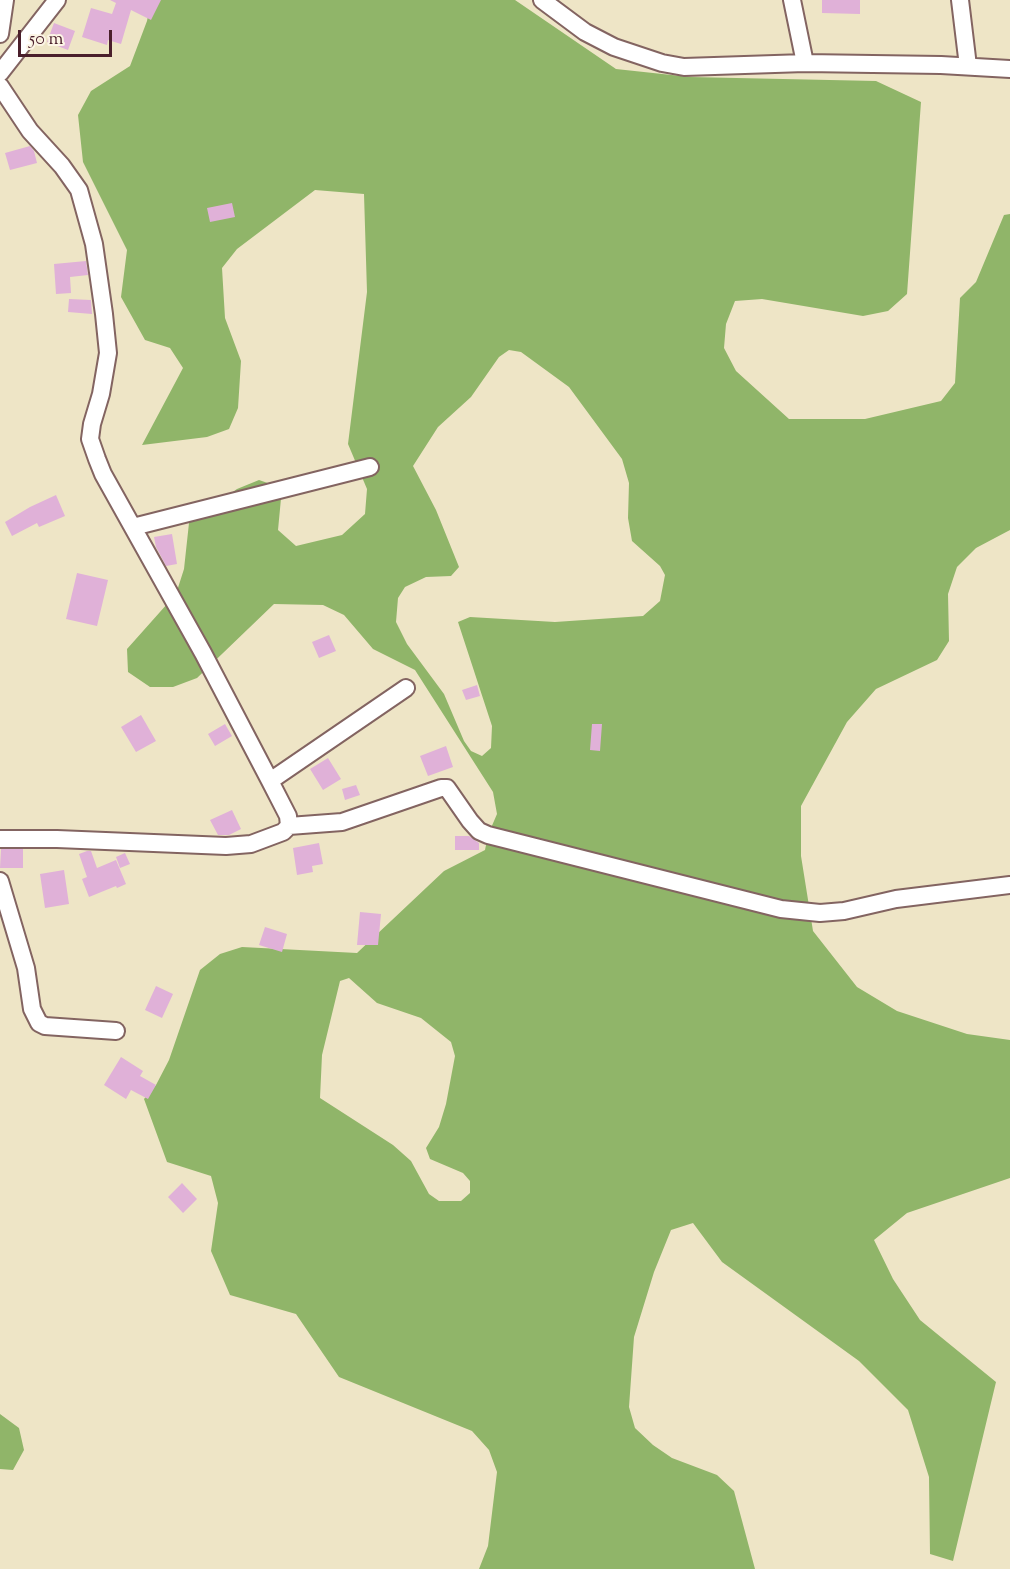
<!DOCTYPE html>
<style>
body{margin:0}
#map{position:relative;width:1010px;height:1569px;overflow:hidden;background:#eee5c6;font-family:"Sorts Mill Goudy",serif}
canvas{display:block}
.scale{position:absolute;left:18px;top:30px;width:94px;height:27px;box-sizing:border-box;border:3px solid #4a1f2b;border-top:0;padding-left:8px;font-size:18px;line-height:21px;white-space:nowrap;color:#4a1f2b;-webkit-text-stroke:4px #fcf5e5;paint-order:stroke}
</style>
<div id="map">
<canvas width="1010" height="1569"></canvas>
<div class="scale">50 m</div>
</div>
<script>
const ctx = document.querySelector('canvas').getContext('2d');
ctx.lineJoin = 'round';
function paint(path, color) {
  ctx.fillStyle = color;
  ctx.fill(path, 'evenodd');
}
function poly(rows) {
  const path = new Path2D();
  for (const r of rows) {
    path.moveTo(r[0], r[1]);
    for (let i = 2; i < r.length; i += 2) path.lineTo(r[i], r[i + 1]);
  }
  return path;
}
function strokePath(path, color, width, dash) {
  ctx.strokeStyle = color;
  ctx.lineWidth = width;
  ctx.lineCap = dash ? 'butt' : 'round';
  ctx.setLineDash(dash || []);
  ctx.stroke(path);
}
paint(poly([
 [151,0,515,0,616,69,690,77,876,81,921,102,907,294,888,311,863,316,762,299,735,301,726,324,724,348,736,371,789,419,865,419,941,401,955,383,960,298,976,282,1004,215,1010,214,1010,530,976,548,957,567,948,594,949,641,937,660,876,689,847,722,801,806,801,856,813,931,857,987,897,1011,967,1034,1010,1040,1010,1178,907,1213,874,1240,893,1279,920,1320,996,1382,953,1561,930,1554,929,1477,908,1410,859,1361,722,1262,693,1223,671,1230,654,1272,634,1337,629,1407,635,1428,653,1445,672,1458,717,1475,734,1491,755,1569,479,1569,488,1546,497,1472,489,1450,472,1431,339,1377,296,1314,230,1295,211,1251,218,1203,211,1176,167,1162,144,1099,156,1085,169,1060,200,970,220,954,242,947,357,953,444,871,485,850,488,835,497,814,493,792,415,670,373,649,344,615,323,605,274,604,197,678,173,687,150,687,128,672,127,649,176,594,184,569,189,523,237,489,259,480,282,488,278,530,296,546,342,535,365,514,367,489,348,444,367,292,364,194,315,190,237,249,222,268,225,318,241,361,238,408,229,429,207,437,142,445,183,368,170,348,145,340,121,297,127,250,83,162,78,115,91,91,130,66,147,21],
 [509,350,521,352,569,387,622,459,629,483,628,518,632,541,660,566,665,575,660,601,643,616,555,622,470,617,458,622,492,726,491,748,482,756,471,751,464,741,444,694,407,644,396,622,398,598,405,587,426,577,451,576,459,567,436,510,413,466,438,427,471,397,499,357],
 [349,978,377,1003,421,1018,451,1042,455,1056,446,1104,439,1127,426,1148,430,1159,463,1173,470,1181,470,1193,461,1201,439,1201,429,1194,411,1161,393,1145,320,1098,322,1055,340,981],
 [0,1414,19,1428,24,1450,13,1470,0,1469]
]), '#90b569');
paint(poly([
 [110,0,161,0,151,20,131,10,121,44,108,40,107,45,82,37,91,8,112,14,116,3],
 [822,0,860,0,860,14,822,13],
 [54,23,75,31,68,50,47,42],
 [30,146,34,151,37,163,10,170,5,153],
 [232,203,235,217,210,222,207,208],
 [86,261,88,275,70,277,71,293,56,294,54,264],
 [69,299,91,300,92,314,68,312],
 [56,495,65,516,39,527,37,523,12,536,5,522,30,507],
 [172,534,177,564,166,566,156,547,154,537],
 [77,573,108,580,97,626,66,619],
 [329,635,336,651,319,658,312,642],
 [477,685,480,696,466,700,462,690],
 [141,715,156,741,136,752,121,727],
 [225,724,232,736,215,746,208,734],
 [592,724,602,724,600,751,590,750],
 [446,746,453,767,428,776,420,756],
 [328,758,341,779,323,790,310,769],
 [356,785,360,795,345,800,342,789],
 [232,810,241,829,229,835,218,835,210,820],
 [455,836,469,836,479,843,479,850,455,850],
 [319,843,323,864,312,866,313,872,297,875,293,848],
 [1,849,23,849,23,868,0,868],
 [87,851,91,851,97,868,116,860,126,884,117,888,116,886,89,897,82,879,87,877,79,854],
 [125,853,130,864,120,868,116,857],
 [64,870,69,904,45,908,40,874],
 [360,912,381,914,378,945,357,945],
 [265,927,287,934,282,952,259,945],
 [156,986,173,994,162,1018,145,1010],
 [121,1057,143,1071,140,1076,156,1085,148,1099,131,1090,126,1099,104,1085],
 [182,1183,197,1199,183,1213,168,1197]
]), '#e0b1d8');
const minor = poly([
 [542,0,585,32,614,47,662,63,684,67,805,63,941,65,1010,69],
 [792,0,805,63],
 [960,0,968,66],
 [0,34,5,0],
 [0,73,57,0],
 [0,86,30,131,62,166,79,190,94,244,104,314,108,353,101,394,92,424,90,439,97,459,103,474,203,653,270,781,288,816,289,826],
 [133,527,370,467],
 [270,781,406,688],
 [0,839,57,839,226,846,251,844,283,832,289,826,342,822,441,788,447,788,470,821,479,831,488,835,781,909,820,913,844,911,896,899,1010,885],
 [0,881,26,968,32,1009,39,1023,45,1026,116,1031]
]);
strokePath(minor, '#836461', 20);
strokePath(minor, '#fff', 16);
</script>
